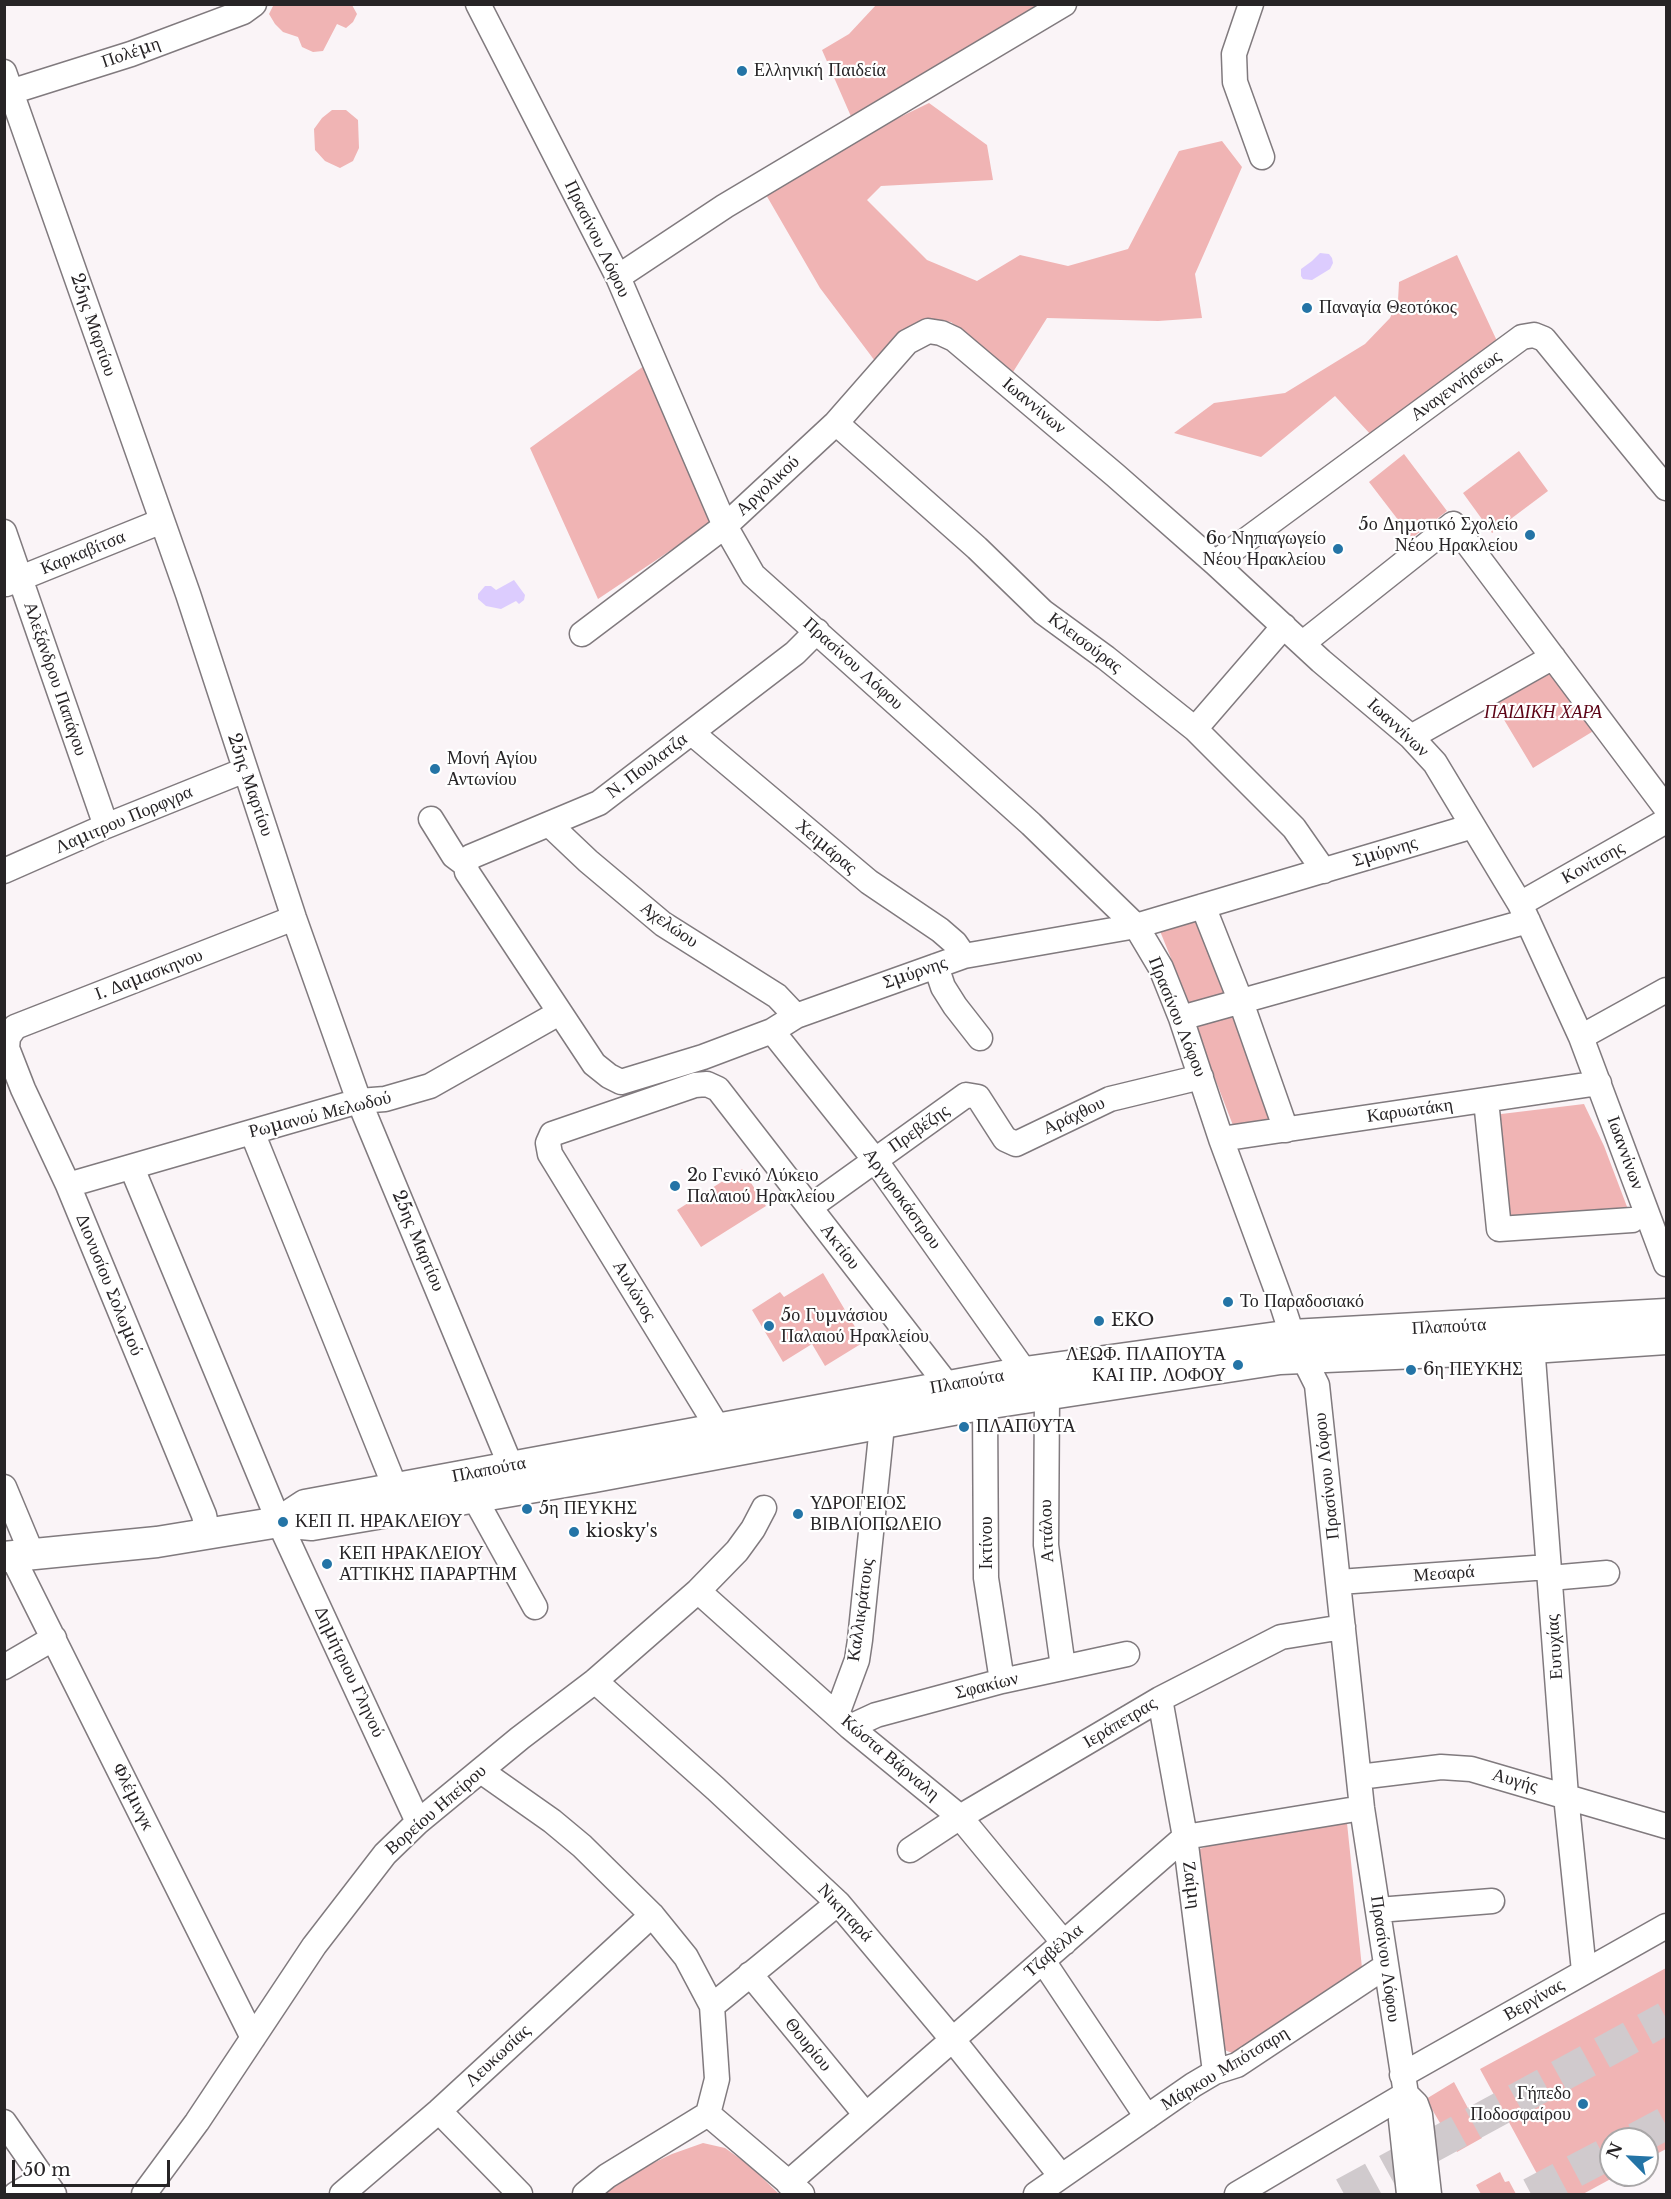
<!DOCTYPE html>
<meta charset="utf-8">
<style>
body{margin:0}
#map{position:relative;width:1671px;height:2199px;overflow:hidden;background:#faf4f7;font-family:"Libre Baskerville",serif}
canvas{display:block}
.frame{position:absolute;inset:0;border:6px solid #272426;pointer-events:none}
.north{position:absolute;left:1599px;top:2127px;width:60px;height:60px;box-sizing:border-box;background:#fff;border:2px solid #a9a7a8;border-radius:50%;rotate:294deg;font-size:16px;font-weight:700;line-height:24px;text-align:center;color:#272426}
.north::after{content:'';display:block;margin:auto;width:21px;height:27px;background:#2474a6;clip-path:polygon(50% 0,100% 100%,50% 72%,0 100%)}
.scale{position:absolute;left:12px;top:2160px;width:158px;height:27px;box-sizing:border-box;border:3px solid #272426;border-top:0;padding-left:8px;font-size:18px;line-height:21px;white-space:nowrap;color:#272426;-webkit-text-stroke:4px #fff;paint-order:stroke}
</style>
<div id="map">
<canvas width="1671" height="2199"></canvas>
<div class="frame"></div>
<div class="north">N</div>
<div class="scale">50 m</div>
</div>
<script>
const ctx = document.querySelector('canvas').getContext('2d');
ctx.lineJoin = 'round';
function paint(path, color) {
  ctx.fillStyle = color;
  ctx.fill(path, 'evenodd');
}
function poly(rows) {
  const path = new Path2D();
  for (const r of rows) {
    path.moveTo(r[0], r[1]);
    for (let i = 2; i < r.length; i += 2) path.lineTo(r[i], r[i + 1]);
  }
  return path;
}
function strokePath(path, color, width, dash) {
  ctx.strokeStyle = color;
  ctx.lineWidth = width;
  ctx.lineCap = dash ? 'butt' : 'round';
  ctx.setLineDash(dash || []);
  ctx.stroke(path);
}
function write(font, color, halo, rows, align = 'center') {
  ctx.font = font + ' "Libre Baskerville",serif';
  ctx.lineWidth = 4.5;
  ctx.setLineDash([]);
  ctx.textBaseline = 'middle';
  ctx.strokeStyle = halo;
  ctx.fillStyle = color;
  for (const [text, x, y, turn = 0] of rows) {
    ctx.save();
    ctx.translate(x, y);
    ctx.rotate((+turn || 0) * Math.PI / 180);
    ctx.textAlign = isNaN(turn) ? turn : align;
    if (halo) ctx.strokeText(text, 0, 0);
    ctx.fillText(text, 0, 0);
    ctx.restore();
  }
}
paint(poly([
 [274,4,352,5,357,14,353,22,346,28,337,24,323,51,313,52,302,47,298,37,283,32,275,24,269,14],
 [876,5,1050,5,853,121,822,50,849,34],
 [929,103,987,145,993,180,881,186,867,200,927,260,977,281,1020,255,1068,266,1128,249,1179,151,1222,141,1242,167,1195,274,1202,318,1158,321,1047,318,1013,372,951,322,922,320,905,330,875,361,820,288,765,193,861,136],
 [332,110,346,110,358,120,359,148,353,161,340,168,325,161,315,150,314,129,322,118],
 [1457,255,1497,341,1372,436,1335,396,1261,457,1174,433,1214,403,1285,393,1365,344,1390,318,1398,301,1399,282],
 [648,363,719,514,707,526,598,599,530,448],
 [1519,451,1548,491,1492,533,1463,493],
 [1404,454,1447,511,1412,538,1369,482],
 [1551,662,1600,727,1533,768,1491,698],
 [1200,916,1230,996,1191,1008,1160,931],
 [1236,1010,1275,1118,1234,1128,1194,1024],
 [1584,1104,1604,1146,1629,1212,1504,1223,1493,1115],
 [742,1169,766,1206,701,1247,677,1210],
 [823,1273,864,1342,825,1366,812,1344,783,1362,752,1310,780,1292,784,1297],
 [1347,1823,1362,1968,1232,2053,1222,2049,1194,1851,1217,1843],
 [1666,1968,1666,2149,1647,2159,1647,2139,1611,2139,1611,2175,1618,2175,1583,2194,1548,2194,1480,2069],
 [1454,2082,1477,2125,1476,2127,1482,2138,1457,2152,1426,2099],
 [703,2143,725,2148,749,2165,779,2194,605,2194,626,2176,672,2154],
 [1500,2172,1505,2182,1509,2181,1516,2194,1481,2194,1476,2185]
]), '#f0b4b4');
paint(poly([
 [1320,253,1329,254,1332,258,1333,263,1330,269,1312,280,1303,279,1301,276,1301,269,1312,261],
 [514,580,525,595,524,600,519,604,516,601,501,609,486,606,478,599,478,594,485,586,491,586,496,590]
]), '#dcccfe');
strokePath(poly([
 [1636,2139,1666,2123],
 [1344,2194,1666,2018],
 [1531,2194,1611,2152]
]), '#d0cacd', 33, [33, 16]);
const minor = poly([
 [478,4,618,277,725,526,753,575,1031,824,1136,926,1161,968,1181,1018,1221,1139,1283,1307,1292,1335,1317,1385,1362,1808,1406,2094,1401,2120,1409,2194],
 [1251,4,1234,54,1235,82,1262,157],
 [4,72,188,594,294,918,359,1101,517,1481],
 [4,94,131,54,243,12,254,4],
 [618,277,725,206,1064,4],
 [836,423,977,548,1043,612,1106,658,1195,729,1294,828,1324,871],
 [4,532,106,826],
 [1215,563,1522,337,1534,335,1544,339,1666,488],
 [6,584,162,521],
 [817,631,795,653,599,803,470,857,466,865,467,872,594,1064,609,1076,621,1082,703,1057,772,1031,796,1016,964,956,1136,926,1473,826],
 [582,634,725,526,836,423,907,342,928,331,941,333,954,339,1115,475,1215,563,1321,661,1411,737,1435,763,1520,904,1581,1037,1666,1264],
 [1303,643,1453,524,1666,808],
 [1195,729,1284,626],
 [692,733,869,882,940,930,955,943,964,956],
 [1411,737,1553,657],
 [431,819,454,856,466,865],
 [549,824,588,861,663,924,777,996,796,1016],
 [4,871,106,826,245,770],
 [1520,904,1666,821],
 [1203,906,1241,1002,1286,1130],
 [936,966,943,987,955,1006,980,1038],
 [1181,1018,1528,921],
 [772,1031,875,1160,1025,1372],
 [1581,1037,1666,990],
 [1486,1100,1499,1229,1632,1220],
 [252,1132,395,1487],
 [1221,1139,1599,1083],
 [132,1168,279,1522,418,1822],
 [68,1185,359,1101,385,1099,430,1086,559,1013],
 [810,1207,966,1095,978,1097,1005,1139,1016,1144,1110,1099,1201,1077],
 [1531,1331,1566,1796,1584,1971],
 [1047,1395,1046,1545,1063,1667],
 [985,1404,986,1578,1002,1681],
 [718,1428,550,1154,548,1143,552,1134,695,1085,707,1084,718,1089,948,1386],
 [4,1487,32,1554],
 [474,1497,535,1607],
 [208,1534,204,1515,68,1185,23,1089,7,1048,8,1037,15,1027,294,918],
 [12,1556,253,2038],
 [1550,1578,1607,1573],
 [1339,1582,1548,1567],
 [698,1591,850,1727,960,1817,1064,1943],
 [4,1667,54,1638],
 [595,1681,716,1789,838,1903,953,2040,1061,2176],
 [1160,1699,1185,1837,1215,2072],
 [837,1714,857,1660,860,1640,884,1406],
 [850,1727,876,1715,1002,1681,1127,1654],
 [481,1771,552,1821,582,1846,652,1915,686,1957,712,2006,717,2079,708,2114,802,2194],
 [1359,1777,1441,1767,1471,1769,1666,1826],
 [910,1850,960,1817,1160,1699,1281,1637,1343,1627],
 [1378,1910,1492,1901],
 [1043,1961,1147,2117],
 [750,1974,866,2115],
 [712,2006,838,1903],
 [1402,2075,1666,1926],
 [1406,2094,1416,2104,1420,2115,1429,2194],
 [439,2111,520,2194],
 [4,2122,54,2194],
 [788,2183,1185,1837,1362,1808],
 [16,2194,43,2178],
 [144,2194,197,2122,314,1946,385,1854,418,1822,520,1738,595,1681,698,1591,737,1551,753,1529,764,1508],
 [342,2194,439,2111,652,1915],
 [585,2194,607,2176,708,2114],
 [1036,2194,1193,2085,1215,2072,1237,2065,1386,1966],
 [1237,2194,1406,2094]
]);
const major = poly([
 [279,1522,305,1505,1025,1372,1292,1335,1666,1314],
 [4,1557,157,1542,279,1522,312,1525,594,1477,985,1404,1280,1359,1532,1348,1666,1339]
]);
strokePath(minor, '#807a7e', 27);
strokePath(major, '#807a7e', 33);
strokePath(minor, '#fff', 24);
strokePath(major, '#fff', 30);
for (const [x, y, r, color] of [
 [742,71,6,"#2474a6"],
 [1307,308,6,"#2474a6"],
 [1530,535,6,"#2474a6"],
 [1338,549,6,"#2474a6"],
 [435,769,6,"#2474a6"],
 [675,1186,6,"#2474a6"],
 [1228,1302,6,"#2474a6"],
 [1099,1321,6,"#2474a6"],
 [769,1326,6,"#2474a6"],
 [1238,1365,6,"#2474a6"],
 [1411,1370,6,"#2474a6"],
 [964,1427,6,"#2474a6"],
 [527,1509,6,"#2474a6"],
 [798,1514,6,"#2474a6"],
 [283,1522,6,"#2474a6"],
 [574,1532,6,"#2474a6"],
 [327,1564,6,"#2474a6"],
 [1583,2104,6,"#2474a6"]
]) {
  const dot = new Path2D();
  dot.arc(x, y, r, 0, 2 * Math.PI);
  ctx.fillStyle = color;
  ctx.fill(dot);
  strokePath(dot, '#fff', 2);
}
write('18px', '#272426', '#fff', [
 ["Πολέμη",131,53,-19],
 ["Πρασίνου Λόφου",597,239,64],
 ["25ης Μαρτίου",93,325,71],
 ["Αναγεννήσεως",1456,386,-36],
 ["Ιωαννίνων",1034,406,40],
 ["Αργολικού",768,486,-43],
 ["Καρκαβίτσα",83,553,-22],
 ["Κλεισούρας",1085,643,37],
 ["Πρασίνου Λόφου",853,664,42],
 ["Αλεξάνδρου Παπάγου",55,679,71],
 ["Ιωαννίνων",1398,728,43],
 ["Ν. Πουλατζα",647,766,-37],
 ["25ης Μαρτίου",250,785,71],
 ["Λαμιτρου Πορφγρα",124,820,-23],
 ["Χειμάρας",826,847,40],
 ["Σμύρνης",1385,852,-17],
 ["Κονίτσης",1593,863,-29],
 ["Αχελώου",669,925,35],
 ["Σμύρνης",915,973,-19],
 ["Ι. Δαμασκηνου",149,975,-21],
 ["Πρασίνου Λόφου",1177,1017,68],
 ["Καρυωτάκη",1410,1111,-8],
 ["Ρωμανού Μελωδού",320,1115,-14],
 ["Αράχθου",1074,1116,-25],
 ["Πρεβέζης",919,1129,-35],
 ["Ιωαννίνων",1625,1153,70],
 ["Αργυροκάστρου",902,1199,54],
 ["25ης Μαρτίου",418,1241,67],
 ["Ακτίου",840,1247,52],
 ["Διονυσίου Σολωμού",109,1285,68],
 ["Αυλώνος",634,1291,59],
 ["Πλαπούτα",1449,1327,-3],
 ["Πλαπούτα",967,1382,-10],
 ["Πλαπούτα",489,1470,-11],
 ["Πρασίνου Λόφου",1327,1476,-96],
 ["Αττάλου",1047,1531,-92],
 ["Ικτίνου",987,1543,-90],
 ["Μεσαρά",1444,1574,-4],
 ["Καλλικράτους",861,1610,-82],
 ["Ευτυχίας",1555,1647,-94],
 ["Δημήτριου Γληνού",349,1672,65],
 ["Σφακίων",987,1686,-14],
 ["Ιεράπετρας",1120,1723,-31],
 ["Κώστα Βάρναλη",890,1758,40],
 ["Αυγής",1515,1781,16],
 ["Φλέμινγκ",133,1797,64],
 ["Βορείου Ηπείρου",436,1810,-41],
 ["Ζαίμη",1191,1885,83],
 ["Νικηταρά",845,1913,47],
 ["Τζαβέλλα",1054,1951,-41],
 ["Πρασίνου Λόφου",1385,1959,82],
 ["Βεργίνας",1534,2000,-30],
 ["Θουρίου",808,2045,51],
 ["Λευκωσίας",498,2056,-43],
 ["Μάρκου Μπότσαρη",1225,2069,-31]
]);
write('18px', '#272426', '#fff', [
 ["Ελληνική Παιδεία",754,71],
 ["Παναγία Θεοτόκος",1319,308],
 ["5ο Δημοτικό Σχολείο",1518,525,"right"],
 ["Νέου Ηρακλείου",1518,546,"right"],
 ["6ο Νηπιαγωγείο",1326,539,"right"],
 ["Νέου Ηρακλείου",1326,560,"right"],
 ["Μονή Αγίου",447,759],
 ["Αντωνίου",447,780],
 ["2ο Γενικό Λύκειο",687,1176],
 ["Παλαιού Ηρακλείου",687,1197],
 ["Το Παραδοσιακό",1240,1302],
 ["5ο Γυμνάσιου",781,1316],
 ["Παλαιού Ηρακλείου",781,1337],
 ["EKO",1111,1321],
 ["ΛΕΩΦ. ΠΛΑΠΟΥΤΑ",1226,1355,"right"],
 ["ΚΑΙ ΠΡ. ΛΟΦΟΥ",1226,1376,"right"],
 ["6η ΠΕΥΚΗΣ",1423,1370],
 ["ΠΛΑΠΟΥΤΑ",976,1427],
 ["ΥΔΡΟΓΕΙΟΣ",810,1504],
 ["ΒΙΒΛΙΟΠΩΛΕΙΟ",810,1525],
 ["5η ΠΕΥΚΗΣ",539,1509],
 ["ΚΕΠ Π. ΗΡΑΚΛΕΙΟΥ",295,1522],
 ["kiosky's",586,1532],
 ["ΚΕΠ ΗΡΑΚΛΕΙΟΥ",339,1554],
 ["ΑΤΤΙΚΗΣ ΠΑΡΑΡΤΗΜ",339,1575],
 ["Γήπεδο",1571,2094,"right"],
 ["Ποδοσφαίρου",1571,2115,"right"]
], 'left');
write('italic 18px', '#5d0416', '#fff', [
 ["ΠΑΙΔΙΚΗ ΧΑΡΑ",1543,713]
]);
</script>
